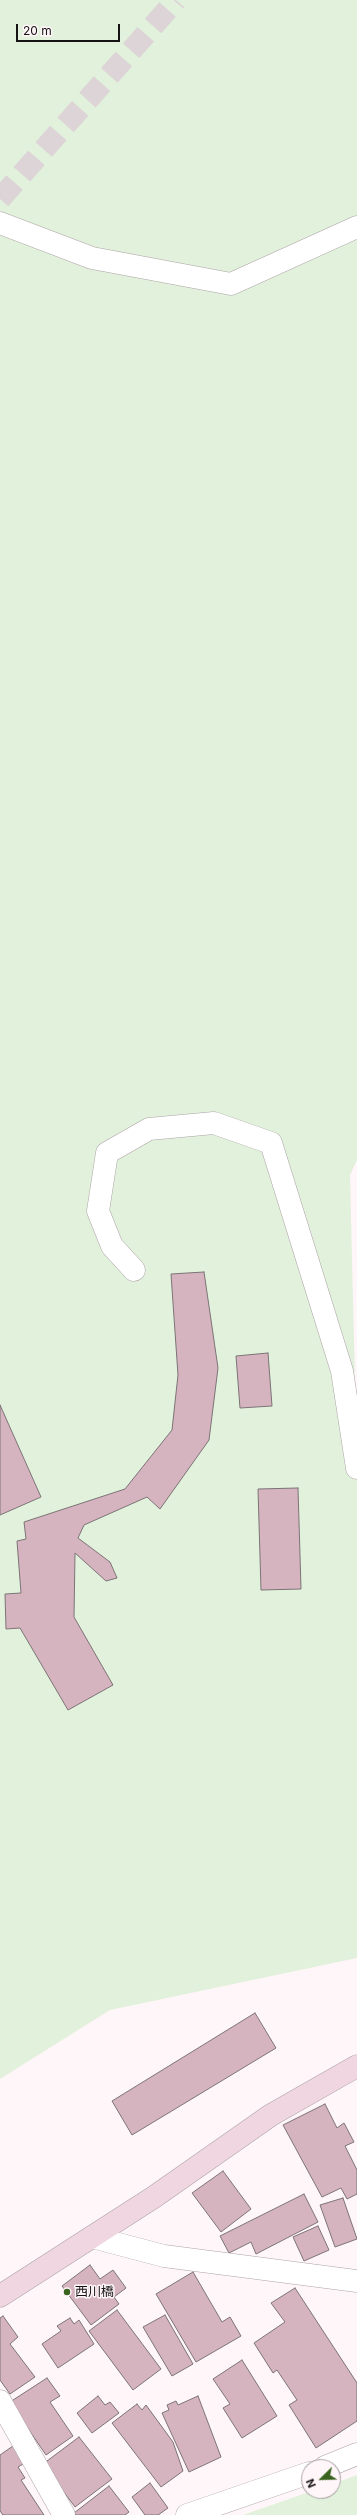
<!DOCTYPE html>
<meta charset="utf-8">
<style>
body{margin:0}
#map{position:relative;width:357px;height:2515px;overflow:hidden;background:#fff6f9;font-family:Inter,sans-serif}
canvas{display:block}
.north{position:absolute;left:301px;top:2459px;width:40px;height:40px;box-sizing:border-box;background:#fff6f9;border:1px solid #a29b9d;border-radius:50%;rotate:247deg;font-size:11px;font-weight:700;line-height:16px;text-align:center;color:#161314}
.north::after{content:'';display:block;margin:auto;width:14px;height:18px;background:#3a631f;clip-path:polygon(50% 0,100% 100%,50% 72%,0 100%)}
.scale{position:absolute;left:16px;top:24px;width:104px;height:18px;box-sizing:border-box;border:2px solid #161314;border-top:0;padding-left:5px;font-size:12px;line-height:14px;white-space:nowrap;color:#161314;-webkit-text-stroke:3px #fff6f9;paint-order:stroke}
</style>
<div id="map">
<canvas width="357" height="2515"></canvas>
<div class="north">N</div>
<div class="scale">20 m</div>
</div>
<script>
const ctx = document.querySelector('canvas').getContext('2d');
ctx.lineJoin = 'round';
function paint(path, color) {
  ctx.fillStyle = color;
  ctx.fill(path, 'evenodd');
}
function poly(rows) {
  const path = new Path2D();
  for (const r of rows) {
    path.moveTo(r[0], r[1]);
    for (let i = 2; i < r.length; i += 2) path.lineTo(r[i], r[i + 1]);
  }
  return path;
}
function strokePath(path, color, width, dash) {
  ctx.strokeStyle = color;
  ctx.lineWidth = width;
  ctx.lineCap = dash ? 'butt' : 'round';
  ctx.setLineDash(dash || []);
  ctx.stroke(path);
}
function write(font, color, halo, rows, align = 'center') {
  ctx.font = font + ' Inter,"Noto Sans JP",sans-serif';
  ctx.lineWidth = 3;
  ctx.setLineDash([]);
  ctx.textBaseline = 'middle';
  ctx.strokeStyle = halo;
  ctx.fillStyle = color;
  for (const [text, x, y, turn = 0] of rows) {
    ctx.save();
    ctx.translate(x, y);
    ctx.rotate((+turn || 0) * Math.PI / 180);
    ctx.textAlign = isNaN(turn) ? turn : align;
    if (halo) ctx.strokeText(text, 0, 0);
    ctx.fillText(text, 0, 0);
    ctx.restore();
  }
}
paint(poly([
 [0,0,357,0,357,1160,350,1175,357,1463,357,1958,110,2010,0,2079],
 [357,2475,357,2515,243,2515,312,2491,333,2491,333,2484]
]), '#e2f1db');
const building = poly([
 [204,1272,218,1368,209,1440,160,1509,147,1497,84,1525,78,1538,110,1562,117,1578,106,1581,75,1553,74,1617,113,1685,68,1710,20,1628,6,1629,5,1594,21,1593,17,1541,26,1539,24,1522,125,1489,172,1430,178,1375,171,1274,204,1272],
 [268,1353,272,1406,240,1408,236,1356,268,1353],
 [0,1405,41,1497,0,1515,0,1405],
 [298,1488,301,1589,261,1590,258,1489,298,1488],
 [255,2013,276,2048,132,2135,112,2101,255,2013],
 [325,2104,337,2128,344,2123,354,2142,345,2146,357,2170,357,2194,347,2199,341,2188,322,2197,283,2125,325,2104],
 [223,2171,251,2209,221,2232,192,2193,223,2171],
 [304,2194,318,2222,256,2254,251,2242,229,2253,220,2236,304,2194],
 [343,2198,357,2239,335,2247,320,2205,343,2198],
 [318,2226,329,2250,304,2261,293,2237,318,2226],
 [90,2265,100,2279,113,2270,126,2288,114,2297,119,2304,91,2325,62,2286,90,2265],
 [193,2272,222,2322,230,2317,241,2336,196,2362,156,2294,193,2272],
 [295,2288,357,2383,357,2421,316,2448,289,2405,297,2400,277,2370,273,2373,254,2343,285,2322,271,2303,295,2288],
 [117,2310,161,2369,133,2390,89,2331,117,2310],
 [165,2315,193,2364,172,2376,143,2327,165,2315],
 [3,2316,18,2337,10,2344,35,2377,10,2394,0,2380,0,2318,3,2316],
 [70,2318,74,2324,79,2320,94,2344,58,2368,42,2344,61,2331,57,2326,70,2318],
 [242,2360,277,2416,242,2438,223,2408,230,2404,213,2379,242,2360],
 [47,2378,60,2396,50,2402,73,2436,46,2455,10,2402,47,2378],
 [98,2396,105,2405,110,2402,119,2413,92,2433,77,2413,98,2396],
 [198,2396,221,2457,189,2472,162,2413,169,2410,167,2405,176,2401,178,2405,198,2396],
 [137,2404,142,2410,146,2405,173,2442,183,2471,161,2487,112,2423,137,2404],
 [79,2437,112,2479,75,2507,43,2464,79,2437],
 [13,2446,25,2463,18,2467,25,2478,21,2480,44,2515,3,2515,0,2511,0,2455,13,2446],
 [150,2483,168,2508,158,2515,145,2515,132,2497,150,2483],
 [109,2486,129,2512,125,2515,76,2515,74,2513,109,2486]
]);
paint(building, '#d5b4c0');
strokePath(building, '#7c7477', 1);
strokePath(poly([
 [0,199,176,0]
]), '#dcd4d7', 22, [22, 11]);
const street = poly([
 [0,223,92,258,231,284,357,227],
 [134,1270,112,1246,98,1211,107,1153,149,1129,214,1123,271,1143,342,1371,357,1468],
 [92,2237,164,2256,357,2281],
 [0,2401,64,2515],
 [325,2467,357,2454],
 [187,2515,309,2473]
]);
const secondary = poly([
 [0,2296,154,2197,271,2115,357,2066]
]);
strokePath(street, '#ada3a7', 23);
strokePath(secondary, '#ada3a7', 23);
strokePath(street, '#fff', 22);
strokePath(secondary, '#f0d6e1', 22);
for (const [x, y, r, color] of [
 [67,2292,4,"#3a631f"]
]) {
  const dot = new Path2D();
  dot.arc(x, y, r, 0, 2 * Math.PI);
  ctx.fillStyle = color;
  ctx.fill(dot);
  strokePath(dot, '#fff6f9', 1.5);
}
write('13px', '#161314', '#fff6f9', [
 ["西川橋",75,2292]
], 'left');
</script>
